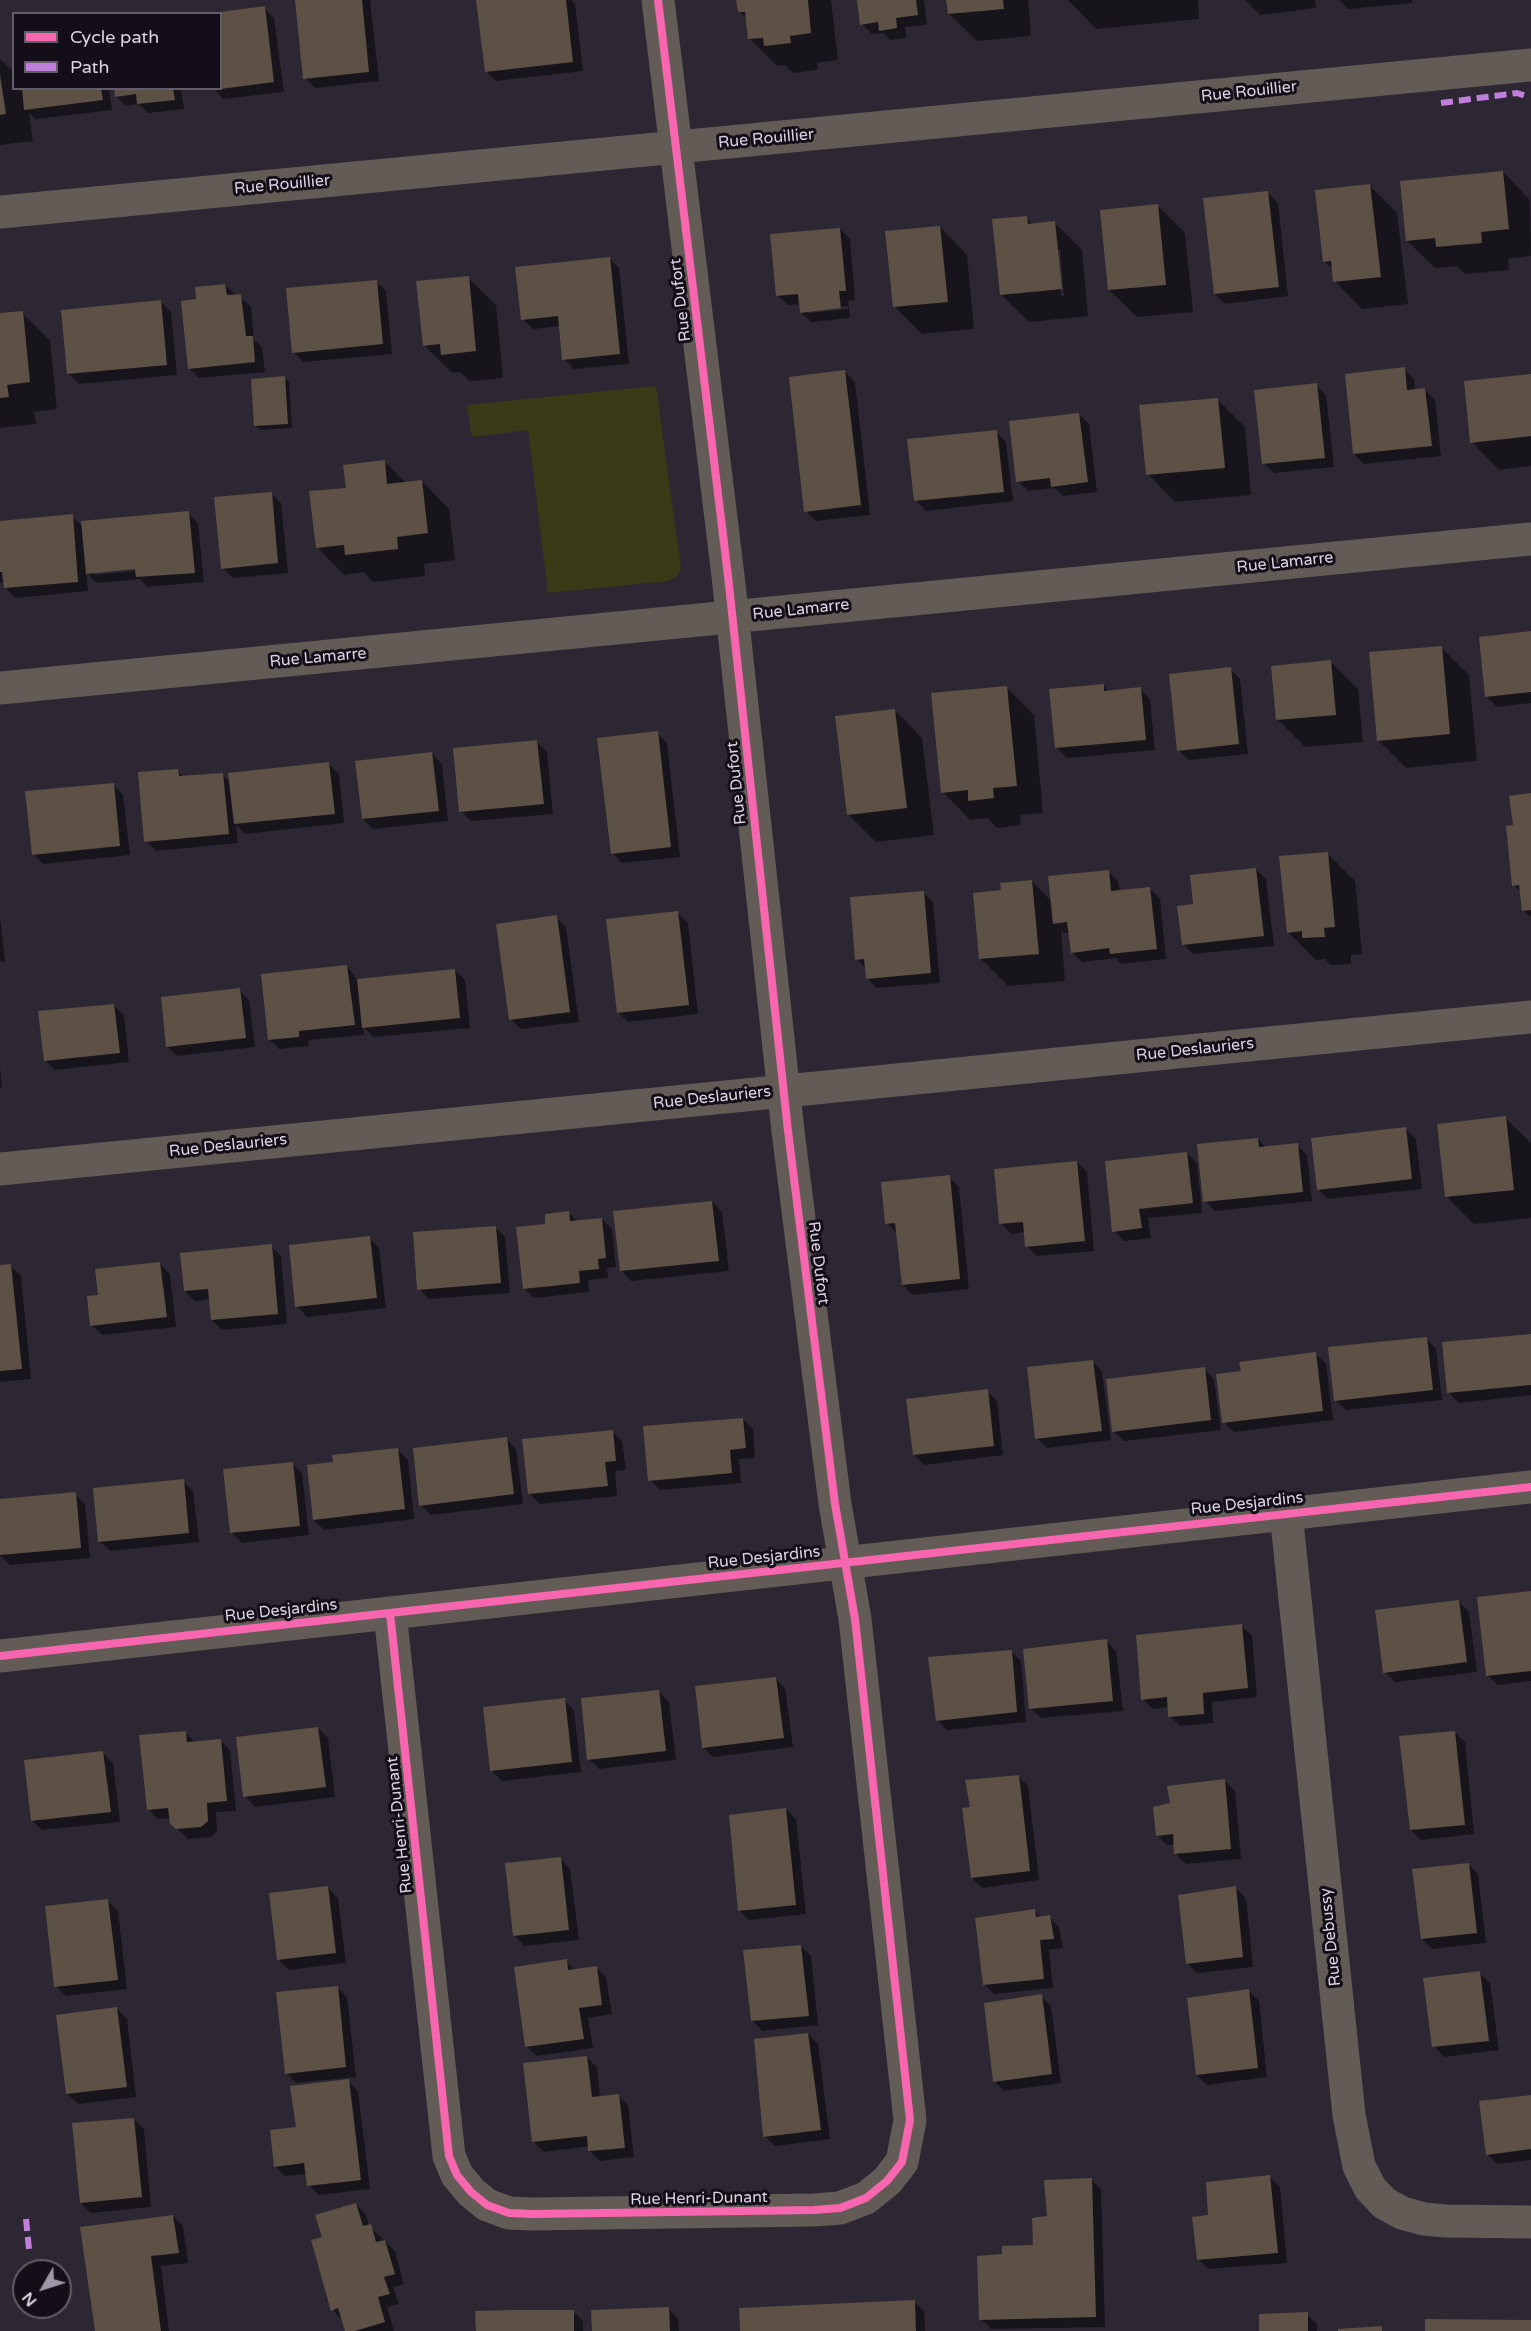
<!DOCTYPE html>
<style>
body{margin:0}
#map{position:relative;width:1531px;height:2331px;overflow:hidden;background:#2d2733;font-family:"Varela Round",sans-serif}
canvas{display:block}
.legend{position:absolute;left:12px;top:12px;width:210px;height:78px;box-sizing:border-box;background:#130e18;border:2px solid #635d69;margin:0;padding:8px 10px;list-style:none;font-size:18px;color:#dbd4e3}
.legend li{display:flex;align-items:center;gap:12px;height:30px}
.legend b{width:30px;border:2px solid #635d69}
.north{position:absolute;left:12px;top:2259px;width:60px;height:60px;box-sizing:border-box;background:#130e18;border:2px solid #635d69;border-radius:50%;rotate:231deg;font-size:16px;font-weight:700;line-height:24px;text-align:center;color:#dbd4e3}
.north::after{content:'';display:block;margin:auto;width:21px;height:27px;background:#9e97a5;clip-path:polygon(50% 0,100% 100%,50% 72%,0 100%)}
</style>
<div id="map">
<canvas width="1531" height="2331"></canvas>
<ul class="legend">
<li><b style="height:8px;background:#f766af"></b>Cycle path</li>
<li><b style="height:8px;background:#c07fdc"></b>Path</li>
</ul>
<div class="north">N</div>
</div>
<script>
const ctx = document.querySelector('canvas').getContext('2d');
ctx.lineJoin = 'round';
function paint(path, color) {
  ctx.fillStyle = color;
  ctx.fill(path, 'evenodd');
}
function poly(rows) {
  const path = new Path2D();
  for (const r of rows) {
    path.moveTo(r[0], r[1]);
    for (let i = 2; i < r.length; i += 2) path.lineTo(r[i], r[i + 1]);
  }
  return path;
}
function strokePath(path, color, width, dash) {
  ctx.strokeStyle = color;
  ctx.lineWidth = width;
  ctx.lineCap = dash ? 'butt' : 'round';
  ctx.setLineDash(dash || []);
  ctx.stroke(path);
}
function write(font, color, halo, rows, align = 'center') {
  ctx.font = font + ' "Varela Round",sans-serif';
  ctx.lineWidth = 6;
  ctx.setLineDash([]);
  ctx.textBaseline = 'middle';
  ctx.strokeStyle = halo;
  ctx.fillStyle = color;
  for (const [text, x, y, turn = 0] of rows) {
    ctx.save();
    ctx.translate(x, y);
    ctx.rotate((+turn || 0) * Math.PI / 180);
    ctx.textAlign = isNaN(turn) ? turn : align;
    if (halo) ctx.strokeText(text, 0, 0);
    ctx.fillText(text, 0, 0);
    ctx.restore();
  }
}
paint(poly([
 [656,386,681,569,677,576,668,581,548,593,528,430,472,437,467,405]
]), '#383b16');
paint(poly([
 [296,0,370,0,379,81,315,88,305,78],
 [477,0,571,0,575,4,583,71,496,81,486,71],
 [745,0,831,0,838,60,817,63,818,70,793,73,785,65,777,66,749,38,747,19,740,12],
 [859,0,924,0,927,25,905,27,906,38,890,40,883,33,872,34,862,24],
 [948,0,1028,0,1031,36,977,41,949,14],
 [1068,0,1198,0,1199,19,1096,29],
 [1245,0,1315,0,1316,8,1260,15],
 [1339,0,1412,0,1412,3,1348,9],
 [264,8,274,18,284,92,223,99,213,88,220,88,220,14,218,14],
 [0,59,14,72,14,88,109,88,112,110,36,119,29,113,33,141,0,145],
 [115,88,181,88,184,109,148,113,139,104,126,106,116,96],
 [1503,172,1530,200,1531,256,1508,259,1509,270,1465,274,1457,266,1435,268,1407,241],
 [1370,186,1397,213,1408,304,1362,309,1335,281,1333,270,1324,261],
 [1268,193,1278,203,1288,296,1225,304,1215,294],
 [1158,206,1185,233,1193,312,1137,317,1109,290],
 [1026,218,1033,225,1055,223,1082,250,1088,316,1029,322,1001,295],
 [1057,250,1060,250,1064,296,1061,297],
 [940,227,967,255,974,329,922,334,894,306],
 [840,229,850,239,855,300,848,301,850,318,811,322,801,312,800,304,788,305,777,295],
 [848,306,848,309,808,313,808,310],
 [609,258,619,268,629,364,574,369,564,359,560,326,533,329,523,319],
 [468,278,496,305,503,378,470,381,460,372,452,373,424,345],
 [376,281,386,291,392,354,304,362,293,352],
 [225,286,251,306,254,340,262,347,265,372,199,378,189,368,198,301],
 [161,302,171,312,177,375,79,384,69,374],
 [22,313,50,340,57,409,34,412,36,424,0,428,0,315],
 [1404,369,1414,379,1415,391,1425,390,1435,400,1441,456,1364,464,1354,454],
 [845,372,855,382,870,515,816,521,806,511],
 [1531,376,1531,466,1499,470,1472,442],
 [284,378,289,382,292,428,260,430,255,426],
 [1316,385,1326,395,1334,467,1274,473,1264,463],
 [1218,400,1245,427,1251,495,1175,502,1148,474],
 [1079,414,1089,424,1097,492,1063,496,1055,488,1028,491,1018,481],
 [996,432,1006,442,1013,501,926,511,916,501],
 [384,461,406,483,422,481,449,509,455,560,424,564,425,576,373,582,364,572,344,575,317,547,347,489],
 [271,493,281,503,288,573,233,578,223,568],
 [188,513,198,523,204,582,147,587,140,579,97,583,86,572,88,591,16,598,6,588,5,582,0,583,0,522,72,516,83,527],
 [143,567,143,570,94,575,94,572],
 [1531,633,1531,703,1497,707,1487,697],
 [1441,647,1469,675,1477,761,1406,768,1378,740],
 [1331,662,1358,689,1363,742,1305,747,1277,719],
 [1230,669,1240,679,1248,754,1189,760,1178,750],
 [1103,685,1110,692,1140,689,1150,699,1155,750,1067,758,1057,748],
 [1006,687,1034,715,1043,813,1020,815,1021,825,997,828,988,818,970,820,943,792],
 [895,710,922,738,934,835,876,842,848,814],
 [657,733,667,743,680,857,622,863,612,853],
 [537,742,547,752,553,814,471,821,461,811],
 [432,754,442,764,448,821,373,829,363,819],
 [329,764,339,774,344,823,245,834,236,825,238,843,156,851,146,841,177,771,184,777,222,774,231,783],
 [113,784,123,795,130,855,43,864,33,854],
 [1531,795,1531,917,1523,910,1522,893,1513,885,1514,827],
 [1327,853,1355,881,1362,954,1351,955,1351,964,1331,965,1325,959,1316,960,1288,932],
 [1256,869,1266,879,1274,946,1193,954,1183,944,1195,906],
 [1108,871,1118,881,1120,892,1149,888,1160,898,1166,959,1121,964,1116,958,1082,962,1072,952,1070,933,1064,933,1061,930,1065,981,1008,986,981,959,1003,891,1032,881,1052,902],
 [923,892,933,902,940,983,877,988,867,978,866,969,857,959],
 [678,913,688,923,698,1014,628,1022,618,1012],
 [0,917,5,962,0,962],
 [556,917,566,927,579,1022,521,1029,511,1019],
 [347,966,357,980,455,970,465,980,470,1028,374,1037,363,1027,364,1035,308,1040,309,1046,279,1049,269,1039],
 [239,990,249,1000,255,1047,177,1056,167,1046],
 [114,1005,124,1015,129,1062,55,1070,45,1060],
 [0,1066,2,1087,0,1088],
 [1505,1118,1531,1143,1531,1218,1474,1224,1447,1197],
 [1406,1129,1416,1139,1422,1189,1328,1199,1318,1189],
 [1258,1139,1266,1148,1297,1145,1307,1155,1312,1201,1215,1211,1205,1201],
 [1187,1153,1197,1163,1202,1213,1148,1218,1151,1238,1124,1241,1114,1231],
 [1077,1162,1087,1172,1094,1251,1037,1256,1027,1246,1026,1232,1011,1234,1001,1223],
 [949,1177,959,1187,969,1289,913,1295,903,1285,897,1233,887,1223],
 [712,1202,722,1212,729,1271,631,1281,621,1270],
 [568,1212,578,1222,602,1219,612,1229,616,1267,607,1268,608,1278,588,1280,589,1292,534,1298,524,1288,547,1225],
 [495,1227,505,1237,510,1293,429,1299,419,1289],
 [369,1238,379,1248,386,1308,307,1317,297,1306],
 [271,1246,281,1256,287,1324,222,1330,212,1320,210,1299,195,1301,185,1291],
 [160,1264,170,1274,176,1327,102,1335,91,1325,99,1296],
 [11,1266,21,1276,31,1379,0,1382,0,1267],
 [1531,1335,1531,1395,1459,1403,1449,1393],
 [1426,1339,1436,1349,1442,1400,1346,1410,1335,1400],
 [1316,1354,1326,1364,1333,1420,1234,1432,1224,1422,1242,1372],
 [1092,1361,1102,1371,1111,1440,1047,1448,1037,1438],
 [1204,1369,1214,1379,1221,1430,1124,1441,1113,1431],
 [987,1391,997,1401,1003,1455,924,1465,914,1455],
 [743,1419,753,1429,755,1458,739,1459,741,1483,660,1490,650,1480],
 [612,1431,622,1441,626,1470,615,1471,617,1496,540,1504,530,1494],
 [506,1439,516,1449,523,1504,431,1515,421,1505],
 [398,1450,408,1460,414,1519,324,1530,314,1520,334,1464],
 [292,1463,302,1473,309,1535,242,1543,232,1533],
 [183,1481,193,1491,199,1542,110,1551,99,1541],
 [75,1494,85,1504,90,1558,10,1565,0,1555,0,1500],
 [1531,1593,1531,1681,1498,1685,1487,1675],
 [1459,1602,1469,1612,1477,1672,1395,1682,1385,1672],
 [1242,1626,1252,1636,1257,1697,1212,1702,1213,1723,1180,1726,1170,1716,1169,1707,1153,1709,1143,1699],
 [1106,1641,1116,1651,1123,1711,1041,1718,1030,1708],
 [1011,1651,1021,1661,1026,1722,947,1730,937,1720],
 [775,1678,785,1688,793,1747,713,1757,703,1747],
 [659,1692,669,1702,676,1760,599,1769,589,1759],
 [564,1700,574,1710,581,1772,502,1781,492,1771],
 [318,1728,328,1738,335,1797,255,1807,245,1796],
 [1454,1732,1465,1742,1474,1834,1421,1840,1411,1830],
 [186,1733,196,1743,220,1740,230,1750,236,1811,216,1812,217,1831,211,1837,188,1839,171,1823,171,1818,158,1819,148,1809],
 [103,1753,113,1763,120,1822,42,1830,32,1820],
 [1018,1776,1028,1786,1039,1880,982,1888,972,1878,972,1809],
 [1225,1781,1235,1791,1241,1859,1186,1864,1176,1854,1175,1845,1167,1845,1157,1835,1172,1804],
 [786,1809,796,1819,806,1914,749,1920,739,1910],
 [560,1858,570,1869,579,1940,524,1946,514,1935],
 [1468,1864,1478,1874,1486,1943,1432,1949,1422,1939],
 [328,1888,338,1898,346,1963,289,1970,279,1960],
 [1235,1888,1246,1898,1253,1967,1197,1973,1187,1963],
 [108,1901,118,1911,127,1989,66,1996,56,1986],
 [1035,1911,1042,1918,1049,1917,1059,1927,1063,1948,1049,1950,1053,1988,994,1994,984,1984],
 [801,1946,811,1956,818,2025,762,2031,752,2020],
 [566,1961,575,1970,596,1967,606,1977,612,2014,588,2018,593,2048,537,2056,526,2046],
 [1480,1973,1490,1983,1499,2050,1444,2057,1434,2046],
 [337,1987,347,1997,356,2077,296,2083,286,2073],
 [1249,1991,1259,2001,1267,2077,1207,2085,1197,2075],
 [1041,1996,1051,2006,1061,2083,1004,2091,994,2081],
 [117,2009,127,2019,136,2097,78,2104,68,2094],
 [808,2034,818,2044,830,2139,775,2146,765,2136],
 [586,2057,597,2067,600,2098,618,2095,628,2105,634,2157,600,2161,590,2151,590,2146,544,2152,534,2142],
 [348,2081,358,2091,370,2189,319,2195,309,2185,307,2174,285,2176,275,2166,297,2128],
 [1531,2097,1531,2160,1497,2164,1487,2154],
 [133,2119,144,2129,151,2207,91,2213,81,2203],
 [1270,2177,1280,2187,1287,2263,1208,2269,1198,2259],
 [1091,2179,1101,2190,1105,2327,991,2329,981,2319,1004,2256,1034,2246,1048,2218],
 [356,2204,366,2215,369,2226,395,2251,404,2284,393,2287,399,2304,387,2307,394,2331,346,2331,343,2321,333,2310,324,2238],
 [173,2216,183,2226,188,2263,161,2266,169,2331,96,2331],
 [914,2301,924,2311,925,2331,741,2331],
 [668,2308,678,2319,679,2331,593,2331],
 [573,2311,583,2321,583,2331,452,2331,477,2331],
 [1307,2314,1317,2324,1317,2331,1261,2331]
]), '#0007');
paint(poly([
 [295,0,362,0,369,72,303,79],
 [476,0,566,0,573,62,485,72],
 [736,0,808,0,811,33,790,36,791,43,764,46,763,38,748,39,745,12,738,12],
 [857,0,916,0,918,15,896,18,897,28,879,31,878,22,860,25],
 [946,0,1003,0,1004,9,948,14],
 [265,6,274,82,220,89,220,12],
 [0,75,6,114,0,115],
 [22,88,101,88,103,100,24,110],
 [114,88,173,88,175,100,137,104,136,94,115,97],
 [1503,171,1509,229,1481,232,1482,243,1436,247,1435,238,1406,241,1400,181],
 [1370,184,1381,277,1333,282,1331,261,1323,262,1315,190],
 [1268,191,1279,287,1214,294,1203,198],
 [1158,204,1166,285,1108,290,1100,210],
 [1027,216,1028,224,1055,221,1062,289,1000,295,992,219],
 [940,226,948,302,893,307,885,231],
 [840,228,846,291,839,291,841,308,800,313,798,294,776,296,770,234],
 [610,257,620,354,562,360,558,316,521,320,515,267],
 [469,276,476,351,441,355,440,344,423,346,416,281],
 [377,280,383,344,292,353,286,288],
 [225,284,227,295,241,294,246,336,253,336,255,362,188,369,181,301,196,299,195,287],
 [161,300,167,365,67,374,61,310],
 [23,311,30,382,7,385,9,397,0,398,0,313],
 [1405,367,1407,390,1425,388,1432,446,1353,454,1345,374],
 [845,370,861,505,804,512,789,377],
 [1531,374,1531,436,1470,443,1464,381],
 [285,376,288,424,254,426,251,379],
 [1317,383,1325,458,1262,464,1254,390],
 [1218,398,1225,468,1146,475,1139,405],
 [1079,413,1088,482,1051,487,1050,478,1016,482,1009,421],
 [997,430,1004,492,914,501,907,439],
 [385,460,387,484,422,480,428,533,397,537,398,549,345,555,344,545,316,548,309,491,346,488,343,465],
 [272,492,278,563,221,569,214,497],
 [189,511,195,573,136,577,135,569,86,574,81,521],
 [73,514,78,582,4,588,2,572,0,572,0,521],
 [1531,631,1531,692,1485,697,1479,637],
 [1442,646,1450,734,1377,741,1369,652],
 [1331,660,1336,715,1276,720,1271,666],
 [1231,667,1239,744,1177,751,1169,674],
 [1104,684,1104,691,1141,687,1146,740,1055,748,1049,689],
 [1007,686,1017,786,993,788,994,798,968,801,968,790,941,793,931,693],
 [895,709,907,808,847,815,835,716],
 [658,731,671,847,611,854,597,738],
 [537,740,544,804,459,812,453,748],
 [432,752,439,811,362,819,355,761],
 [329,762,335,814,234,824,228,773],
 [178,769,179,776,223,773,229,834,144,842,138,772],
 [114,783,120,846,32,855,25,791],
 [1531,793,1531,910,1522,911,1519,885,1512,886,1506,826,1513,825,1509,796],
 [1328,852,1335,927,1324,928,1325,937,1302,938,1302,931,1287,933,1279,856],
 [1256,868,1264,936,1182,945,1177,906,1193,904,1190,875],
 [1109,870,1111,891,1150,887,1157,949,1110,954,1109,948,1071,953,1067,922,1053,924,1048,876],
 [1032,880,1039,954,979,959,973,893,1001,890,1000,883],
 [924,891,931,973,866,979,864,959,855,960,850,897],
 [678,911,689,1005,617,1013,606,919],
 [557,915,570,1012,509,1020,496,924],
 [347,965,355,1025,299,1031,299,1037,268,1040,261,974],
 [455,969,460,1018,362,1028,357,979],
 [240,988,246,1038,166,1047,161,997],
 [114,1004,120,1053,44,1061,38,1011],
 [1506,1116,1514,1190,1445,1197,1437,1124],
 [1406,1127,1412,1179,1317,1190,1311,1138],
 [1258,1138,1259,1147,1298,1143,1303,1192,1203,1202,1197,1144],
 [1187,1152,1193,1203,1139,1209,1142,1228,1112,1232,1105,1161],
 [1077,1161,1085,1241,1025,1247,1023,1222,999,1224,994,1169],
 [950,1175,960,1279,902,1285,895,1223,885,1224,881,1182],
 [712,1201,719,1261,620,1271,613,1211],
 [569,1211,570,1221,602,1218,606,1258,598,1259,599,1269,579,1271,580,1283,523,1289,516,1227,545,1224,545,1214],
 [496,1226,501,1283,417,1290,413,1232],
 [370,1236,377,1298,295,1307,289,1245],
 [272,1244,278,1314,211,1320,208,1289,184,1291,180,1253],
 [160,1262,167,1317,90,1326,87,1296,98,1295,95,1269],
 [11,1264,22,1369,0,1371,0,1265],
 [1531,1334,1531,1385,1447,1393,1442,1342],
 [1427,1337,1433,1390,1334,1401,1328,1347],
 [1316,1352,1323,1411,1222,1423,1216,1374,1241,1371,1239,1362],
 [1093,1360,1102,1431,1035,1439,1027,1367],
 [1205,1367,1211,1420,1112,1432,1106,1379],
 [988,1389,994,1446,913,1455,906,1399],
 [743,1418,746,1448,730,1450,732,1473,648,1481,643,1426],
 [613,1430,616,1461,605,1462,608,1486,528,1494,522,1439],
 [507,1437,514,1494,419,1506,413,1448],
 [398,1448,405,1509,313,1520,307,1465,333,1462,332,1455],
 [293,1462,300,1526,230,1533,223,1469],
 [184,1479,189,1533,98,1542,93,1488],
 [76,1492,81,1548,0,1555,0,1499],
 [1531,1591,1531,1671,1486,1676,1477,1597],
 [1459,1600,1467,1662,1383,1673,1375,1610],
 [1242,1624,1248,1688,1203,1693,1204,1714,1168,1717,1167,1697,1141,1700,1136,1635],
 [1107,1639,1113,1701,1029,1709,1023,1649],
 [1012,1650,1017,1712,936,1721,928,1657],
 [776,1677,784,1738,702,1748,695,1686],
 [659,1690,666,1751,587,1760,581,1698],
 [565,1698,572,1762,490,1771,483,1707],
 [318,1727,326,1787,243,1797,236,1737],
 [186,1731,187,1742,221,1739,227,1801,207,1803,208,1821,201,1827,176,1829,170,1824,168,1808,147,1810,139,1735],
 [1455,1731,1465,1825,1410,1830,1399,1736],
 [103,1751,111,1812,31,1821,24,1760],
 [1019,1775,1030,1871,971,1878,962,1808,970,1807,965,1780],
 [1225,1779,1231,1849,1174,1854,1173,1834,1156,1836,1153,1807,1170,1803,1167,1786],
 [786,1808,796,1905,738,1911,729,1815],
 [561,1857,569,1930,513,1936,505,1863],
 [1469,1863,1477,1933,1421,1939,1412,1869],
 [328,1886,336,1953,277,1960,269,1893],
 [1236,1886,1243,1957,1186,1964,1178,1895],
 [108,1899,118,1980,54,1987,45,1906],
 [1035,1909,1036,1917,1050,1915,1054,1939,1040,1940,1044,1979,983,1985,975,1918],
 [801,1945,809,2016,751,2021,743,1950],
 [567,1959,568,1970,597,1966,602,2005,579,2008,584,2039,525,2047,514,1967],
 [1480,1971,1489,2041,1432,2047,1423,1978],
 [338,1986,346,2067,285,2074,276,1992],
 [1249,1989,1258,2068,1196,2075,1187,1998],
 [1042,1994,1052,2074,993,2082,984,2003],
 [117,2007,127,2087,66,2094,56,2015],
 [808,2033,821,2130,763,2137,754,2039],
 [587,2056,592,2097,619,2094,625,2148,588,2151,587,2136,532,2142,523,2063],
 [349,2079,361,2180,307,2186,304,2163,274,2167,270,2130,296,2127,290,2086],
 [1531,2095,1531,2149,1486,2155,1479,2101],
 [134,2118,142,2197,80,2203,72,2123],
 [1270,2175,1278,2253,1197,2260,1192,2217,1208,2215,1206,2182],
 [1092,2178,1096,2317,979,2320,977,2256,1002,2254,1002,2246,1033,2245,1032,2218,1047,2216,1044,2180],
 [356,2203,363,2226,371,2224,376,2242,385,2240,395,2274,384,2277,390,2294,378,2297,385,2322,355,2331,345,2331,338,2308,331,2311,311,2240,322,2237,315,2215],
 [173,2215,179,2253,151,2256,161,2331,95,2331,80,2227],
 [915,2300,916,2331,740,2331,739,2308],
 [669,2307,670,2331,592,2331,591,2310],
 [514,2310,574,2310,574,2331,476,2331,475,2311],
 [1308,2312,1308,2331,1259,2331,1259,2314],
 [1425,2319,1531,2320,1531,2331,1425,2331],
 [1382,2326,1382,2331,1338,2331,1338,2329]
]), '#5d5045');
strokePath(poly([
 [0,212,1531,65],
 [0,688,1531,539],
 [0,1169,1531,1017],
 [1286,1513,1349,2115,1359,2166,1370,2188,1384,2203,1402,2213,1424,2219,1446,2221,1531,2222],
 [390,1613,449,2156,457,2175,471,2192,487,2205,509,2213,531,2214,814,2210,840,2208,866,2198,887,2181,902,2162,910,2120,855,1619,835,1504,788,1131,728,576,658,0],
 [0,1656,1531,1487]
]), '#635b56', 33);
strokePath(poly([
 [1441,103,1517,93,1526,96],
 [26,2219,29,2249]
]), '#c07fdc', 6, [12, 6]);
strokePath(poly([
 [390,1613,449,2156,457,2175,471,2192,487,2205,509,2213,531,2214,814,2210,840,2208,866,2198,887,2181,902,2162,910,2120,855,1619,835,1504,788,1131,728,576,658,0],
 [0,1656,1531,1487]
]), '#f766af', 8);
write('16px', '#dbd4e3', '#130e18', [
 ["Rue Rouillier",1249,92,-6],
 ["Rue Rouillier",766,139,-5],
 ["Rue Rouillier",282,185,-5],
 ["Rue Dufort",681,300,-97],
 ["Rue Lamarre",1285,563,-6],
 ["Rue Lamarre",801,610,-6],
 ["Rue Lamarre",318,658,-5],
 ["Rue Dufort",737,783,-96],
 ["Rue Deslauriers",1195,1050,-6],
 ["Rue Deslauriers",712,1098,-6],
 ["Rue Deslauriers",228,1146,-6],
 ["Rue Dufort",818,1263,83],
 ["Rue Desjardins",1247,1504,-6],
 ["Rue Desjardins",764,1558,-6],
 ["Rue Desjardins",281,1611,-6],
 ["Rue Henri-Dunant",400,1825,-96],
 ["Rue Debussy",1331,1937,-96],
 ["Rue Henri-Dunant",699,2199,-1]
]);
</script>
